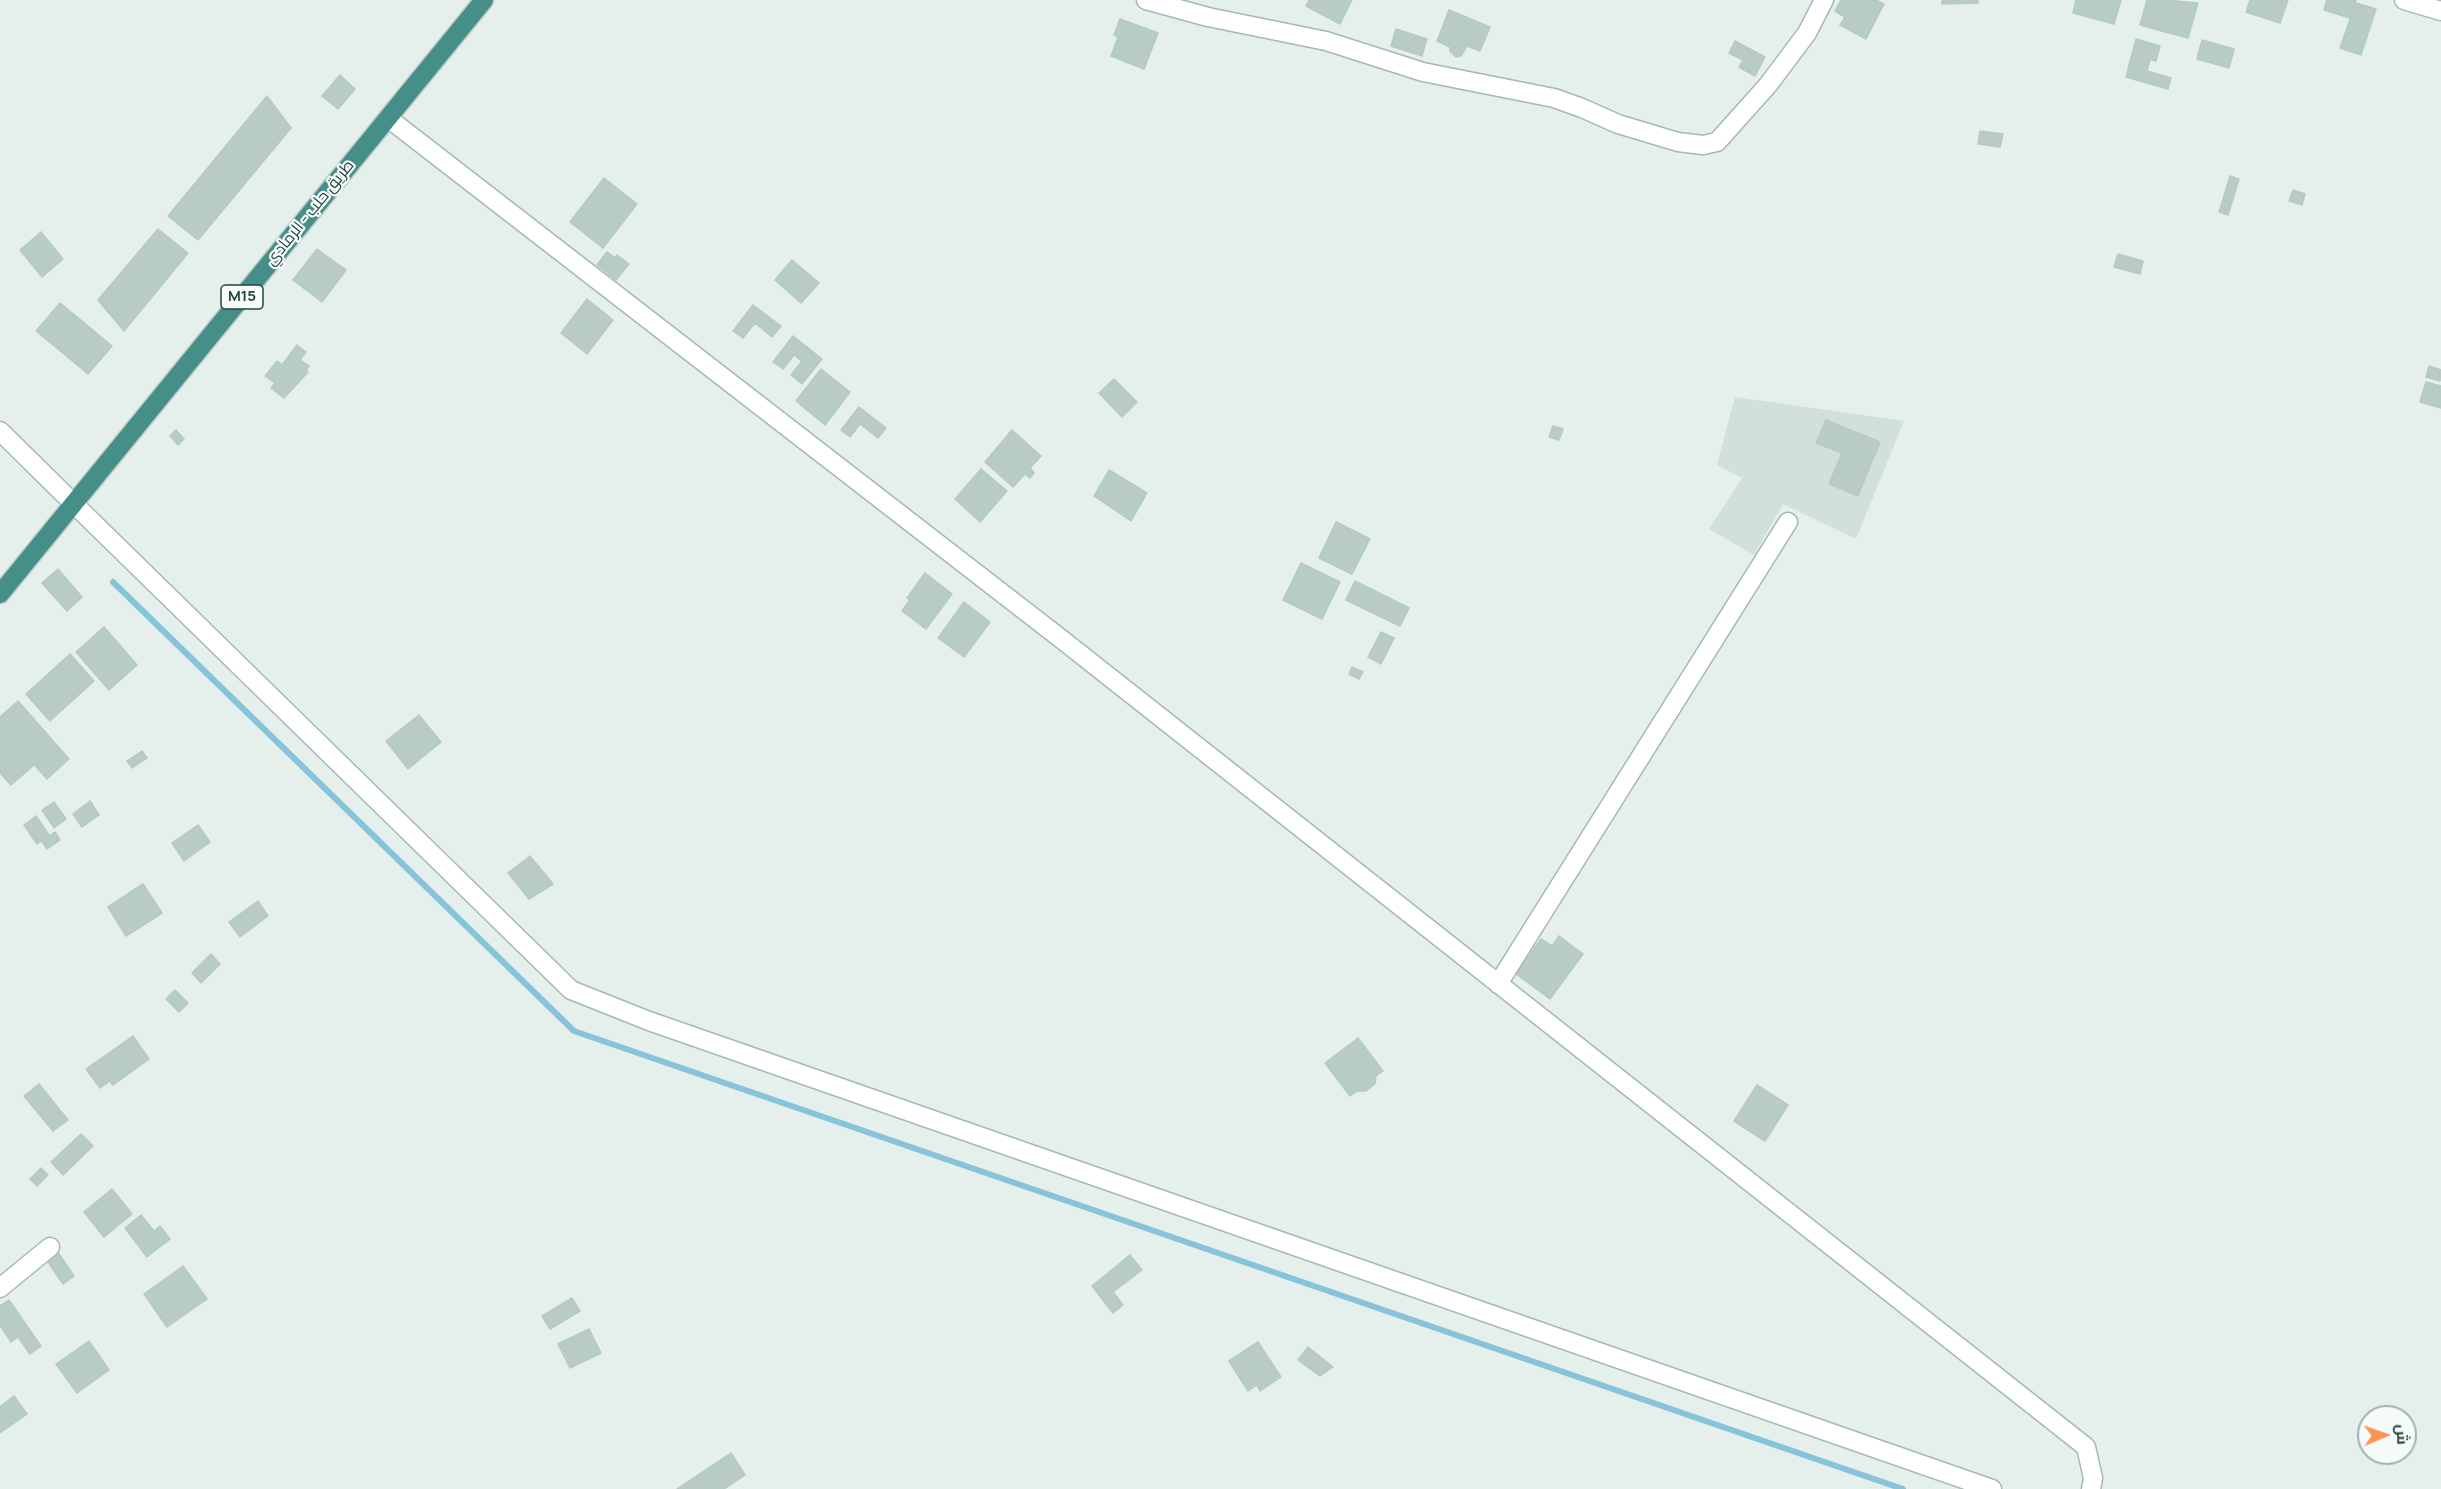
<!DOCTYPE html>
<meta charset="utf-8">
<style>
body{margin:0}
#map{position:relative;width:2441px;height:1489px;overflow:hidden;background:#e5efec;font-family:Manrope,Cairo,sans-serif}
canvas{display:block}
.north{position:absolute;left:2357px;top:1405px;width:60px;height:60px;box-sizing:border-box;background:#f6fbf9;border:2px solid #a1b2af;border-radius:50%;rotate:88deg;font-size:16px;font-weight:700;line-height:24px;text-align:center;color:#21443f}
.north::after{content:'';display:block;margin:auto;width:21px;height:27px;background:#ff9353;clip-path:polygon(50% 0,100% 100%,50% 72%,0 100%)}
</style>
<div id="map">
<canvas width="2441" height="1489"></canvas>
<div class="north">ش</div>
</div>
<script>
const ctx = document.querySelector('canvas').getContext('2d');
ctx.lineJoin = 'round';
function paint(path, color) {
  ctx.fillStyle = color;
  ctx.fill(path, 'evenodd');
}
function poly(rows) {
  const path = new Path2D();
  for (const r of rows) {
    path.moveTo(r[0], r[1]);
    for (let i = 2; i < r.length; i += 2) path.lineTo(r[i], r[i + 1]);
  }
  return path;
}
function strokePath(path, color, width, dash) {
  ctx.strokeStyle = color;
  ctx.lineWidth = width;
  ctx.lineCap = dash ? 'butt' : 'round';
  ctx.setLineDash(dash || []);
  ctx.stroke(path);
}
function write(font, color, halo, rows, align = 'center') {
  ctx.font = font + ' Manrope,Cairo,sans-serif';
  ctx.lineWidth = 4.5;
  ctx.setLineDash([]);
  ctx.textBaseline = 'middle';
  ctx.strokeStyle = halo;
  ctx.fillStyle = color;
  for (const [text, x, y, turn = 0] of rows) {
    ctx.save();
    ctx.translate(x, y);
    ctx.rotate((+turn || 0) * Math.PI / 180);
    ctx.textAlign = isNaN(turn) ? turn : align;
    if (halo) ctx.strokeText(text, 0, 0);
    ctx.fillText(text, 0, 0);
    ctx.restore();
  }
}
paint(poly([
 [1735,397,1904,421,1856,539,1783,504,1754,555,1709,529,1742,478,1717,465]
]), '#d2e0db');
strokePath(poly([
 [113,582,574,1031,1903,1489]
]), '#87c3da', 6);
const building = poly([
 [1309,0,1352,0,1340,24,1306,6,1309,0],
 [1841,0,1876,0,1884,4,1866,39,1840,25,1845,17,1835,11,1841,0],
 [1942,0,1978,0,1978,3,1942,4,1942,0],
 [2076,0,2121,0,2114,24,2073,13,2076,0],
 [2147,0,2166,0,2158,30,2140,25,2147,0],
 [2166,0,2198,3,2188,38,2158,30,2166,0],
 [2250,0,2288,0,2280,23,2246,12,2250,0],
 [2327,0,2356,0,2350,18,2324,10,2327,0],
 [2356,3,2376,9,2361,55,2340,48,2356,3],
 [1449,10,1490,27,1480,51,1467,46,1461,56,1456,57,1450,51,1450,47,1437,41,1449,10],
 [1120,19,1158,33,1144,69,1111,56,1118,37,1114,35,1120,19],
 [1396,29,1427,39,1422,56,1391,46,1396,29],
 [2136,39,2160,46,2156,61,2150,59,2147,71,2171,78,2168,89,2126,77,2136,39],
 [2202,40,2234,49,2229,68,2197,59,2202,40],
 [1735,41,1765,57,1755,76,1739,67,1743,60,1729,53,1735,41],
 [340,75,355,89,338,109,322,96,340,75],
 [267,96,291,128,198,240,168,216,267,96],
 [1980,131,2003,134,2000,147,1978,144,1980,131],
 [2230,176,2239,179,2228,215,2219,212,2230,176],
 [604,178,637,204,603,248,570,222,604,178],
 [2293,190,2305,194,2302,205,2289,201,2293,190],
 [158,229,188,253,124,331,98,300,158,229],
 [41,232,63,259,42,277,20,250,41,232],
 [317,249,346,270,322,302,293,280,317,249],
 [607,252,615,258,605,271,597,265,607,252],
 [2118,254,2143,261,2140,274,2114,267,2118,254],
 [617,255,629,264,616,280,605,271,617,255],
 [792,260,819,283,801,303,775,280,792,260],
 [587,299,613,320,587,354,561,333,587,299],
 [60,303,82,321,58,349,36,331,60,303],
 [753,305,781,326,772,337,755,323,743,338,733,331,753,305],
 [82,321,112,346,88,374,58,349,82,321],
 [793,336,822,359,802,384,791,375,802,361,794,355,783,369,773,362,793,336],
 [297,345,306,352,300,360,309,366,306,370,308,372,284,398,271,388,275,383,265,376,277,361,282,365,297,345],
 [2429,366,2441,370,2440,381,2426,377,2429,366],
 [821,369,850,392,825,425,796,401,821,369],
 [1114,379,1137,402,1122,417,1099,393,1114,379],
 [2426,382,2441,386,2441,408,2420,402,2426,382],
 [859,407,886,428,878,438,860,424,850,437,841,430,859,407],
 [1826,420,1880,442,1858,496,1829,484,1842,453,1816,443,1826,420],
 [1553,426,1563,429,1559,440,1549,437,1553,426],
 [176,430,184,439,178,445,170,436,176,430],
 [1012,430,1041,456,1030,468,1034,473,1030,478,1025,474,1013,487,985,462,1012,430],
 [981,469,1007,491,980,522,955,499,981,469],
 [1109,470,1147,493,1131,521,1094,496,1109,470],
 [1336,522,1370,539,1352,574,1319,558,1336,522],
 [1301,563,1340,582,1322,619,1283,600,1301,563],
 [58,569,82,597,67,611,42,583,58,569],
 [925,573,952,594,926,629,902,611,910,600,907,598,925,573],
 [1355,581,1409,608,1400,626,1346,600,1355,581],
 [964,602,990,622,964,657,938,638,964,602],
 [104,627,137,665,109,690,76,652,104,627],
 [1381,632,1394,638,1381,664,1368,657,1381,632],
 [70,654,94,681,50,721,26,694,70,654],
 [1352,667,1363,672,1359,679,1349,674,1352,667],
 [18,701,69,759,47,779,0,726,0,717,18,701],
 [419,715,441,742,408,769,386,741,419,715],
 [0,726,34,765,11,785,0,773,0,726],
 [142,751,147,758,132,768,127,761,142,751],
 [90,801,99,815,82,827,73,814,90,801],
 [54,802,66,819,54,828,42,810,54,802],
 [36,816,49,835,37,844,24,825,36,816],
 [198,825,210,842,184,861,172,843,198,825],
 [55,832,60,840,47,849,42,841,55,832],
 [530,856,553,884,529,899,508,873,530,856],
 [143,884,162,913,126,936,108,907,143,884],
 [258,901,268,916,240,937,229,922,258,901],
 [1559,936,1583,954,1550,999,1516,974,1541,939,1552,946,1559,936],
 [211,954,220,964,201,983,192,973,211,954],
 [175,990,188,1003,179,1012,166,999,175,990],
 [133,1036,149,1059,113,1085,110,1081,100,1088,86,1069,133,1036],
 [1358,1038,1383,1071,1376,1076,1375,1084,1366,1091,1357,1091,1350,1096,1325,1063,1358,1038],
 [39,1084,68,1120,53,1131,24,1096,39,1084],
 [1757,1085,1788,1105,1765,1141,1734,1121,1757,1085],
 [81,1134,93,1146,63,1175,51,1162,81,1134],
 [41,1168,48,1175,37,1186,30,1179,41,1168],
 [112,1189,132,1214,104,1237,84,1212,112,1189],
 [141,1215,154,1231,160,1226,170,1239,147,1257,125,1228,141,1215],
 [57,1251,74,1276,63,1284,46,1259,57,1251],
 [1130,1255,1142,1270,1113,1292,1123,1305,1113,1313,1092,1286,1130,1255],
 [183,1266,207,1299,167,1327,144,1294,183,1266],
 [572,1298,580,1311,550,1329,542,1316,572,1298],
 [9,1300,29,1329,11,1342,0,1325,0,1306,9,1300],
 [29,1329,41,1346,30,1354,18,1337,29,1329],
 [589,1329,601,1353,570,1368,558,1344,589,1329],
 [89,1341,109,1370,77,1393,56,1364,89,1341],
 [1258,1342,1281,1377,1260,1391,1257,1385,1248,1391,1229,1361,1258,1342],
 [1308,1347,1333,1367,1320,1376,1298,1360,1308,1347],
 [14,1396,27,1414,0,1433,0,1407,14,1396],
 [731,1453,745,1475,724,1489,677,1489,731,1453]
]);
paint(building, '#b9cbc6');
strokePath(building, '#b6cac4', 1.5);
const minor = poly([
 [1146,0,1208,17,1326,41,1423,72,1554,98,1582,108,1618,124,1678,142,1703,145,1717,142,1768,85,1807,33,1824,0],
 [2404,0,2441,11],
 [388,118,1060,638,2086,1447,2093,1478,2091,1489],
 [0,431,74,504],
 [1498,984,1788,522],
 [0,1288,50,1247]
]);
const tertiary = poly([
 [74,504,571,990,649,1021,1992,1489]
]);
const trunk = poly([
 [0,594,484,0]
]);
strokePath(minor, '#a6b8b5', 21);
strokePath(tertiary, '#a6b8b5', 21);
strokePath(trunk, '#c1cbc9', 21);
strokePath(minor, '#fff', 18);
strokePath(tertiary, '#fff', 18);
strokePath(trunk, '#468f88', 18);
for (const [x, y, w] of [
 [242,297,42]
]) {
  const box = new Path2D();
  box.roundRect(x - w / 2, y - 12, w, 24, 4.5);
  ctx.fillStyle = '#f6fbf9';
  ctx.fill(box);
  strokePath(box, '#21443f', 1.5);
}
write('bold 15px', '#21443f', null, [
 ["M15",242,297]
]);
write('16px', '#21443f', '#f6fbf9', [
 ["طريق حلب - الرمادي",310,213,-51]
]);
</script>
